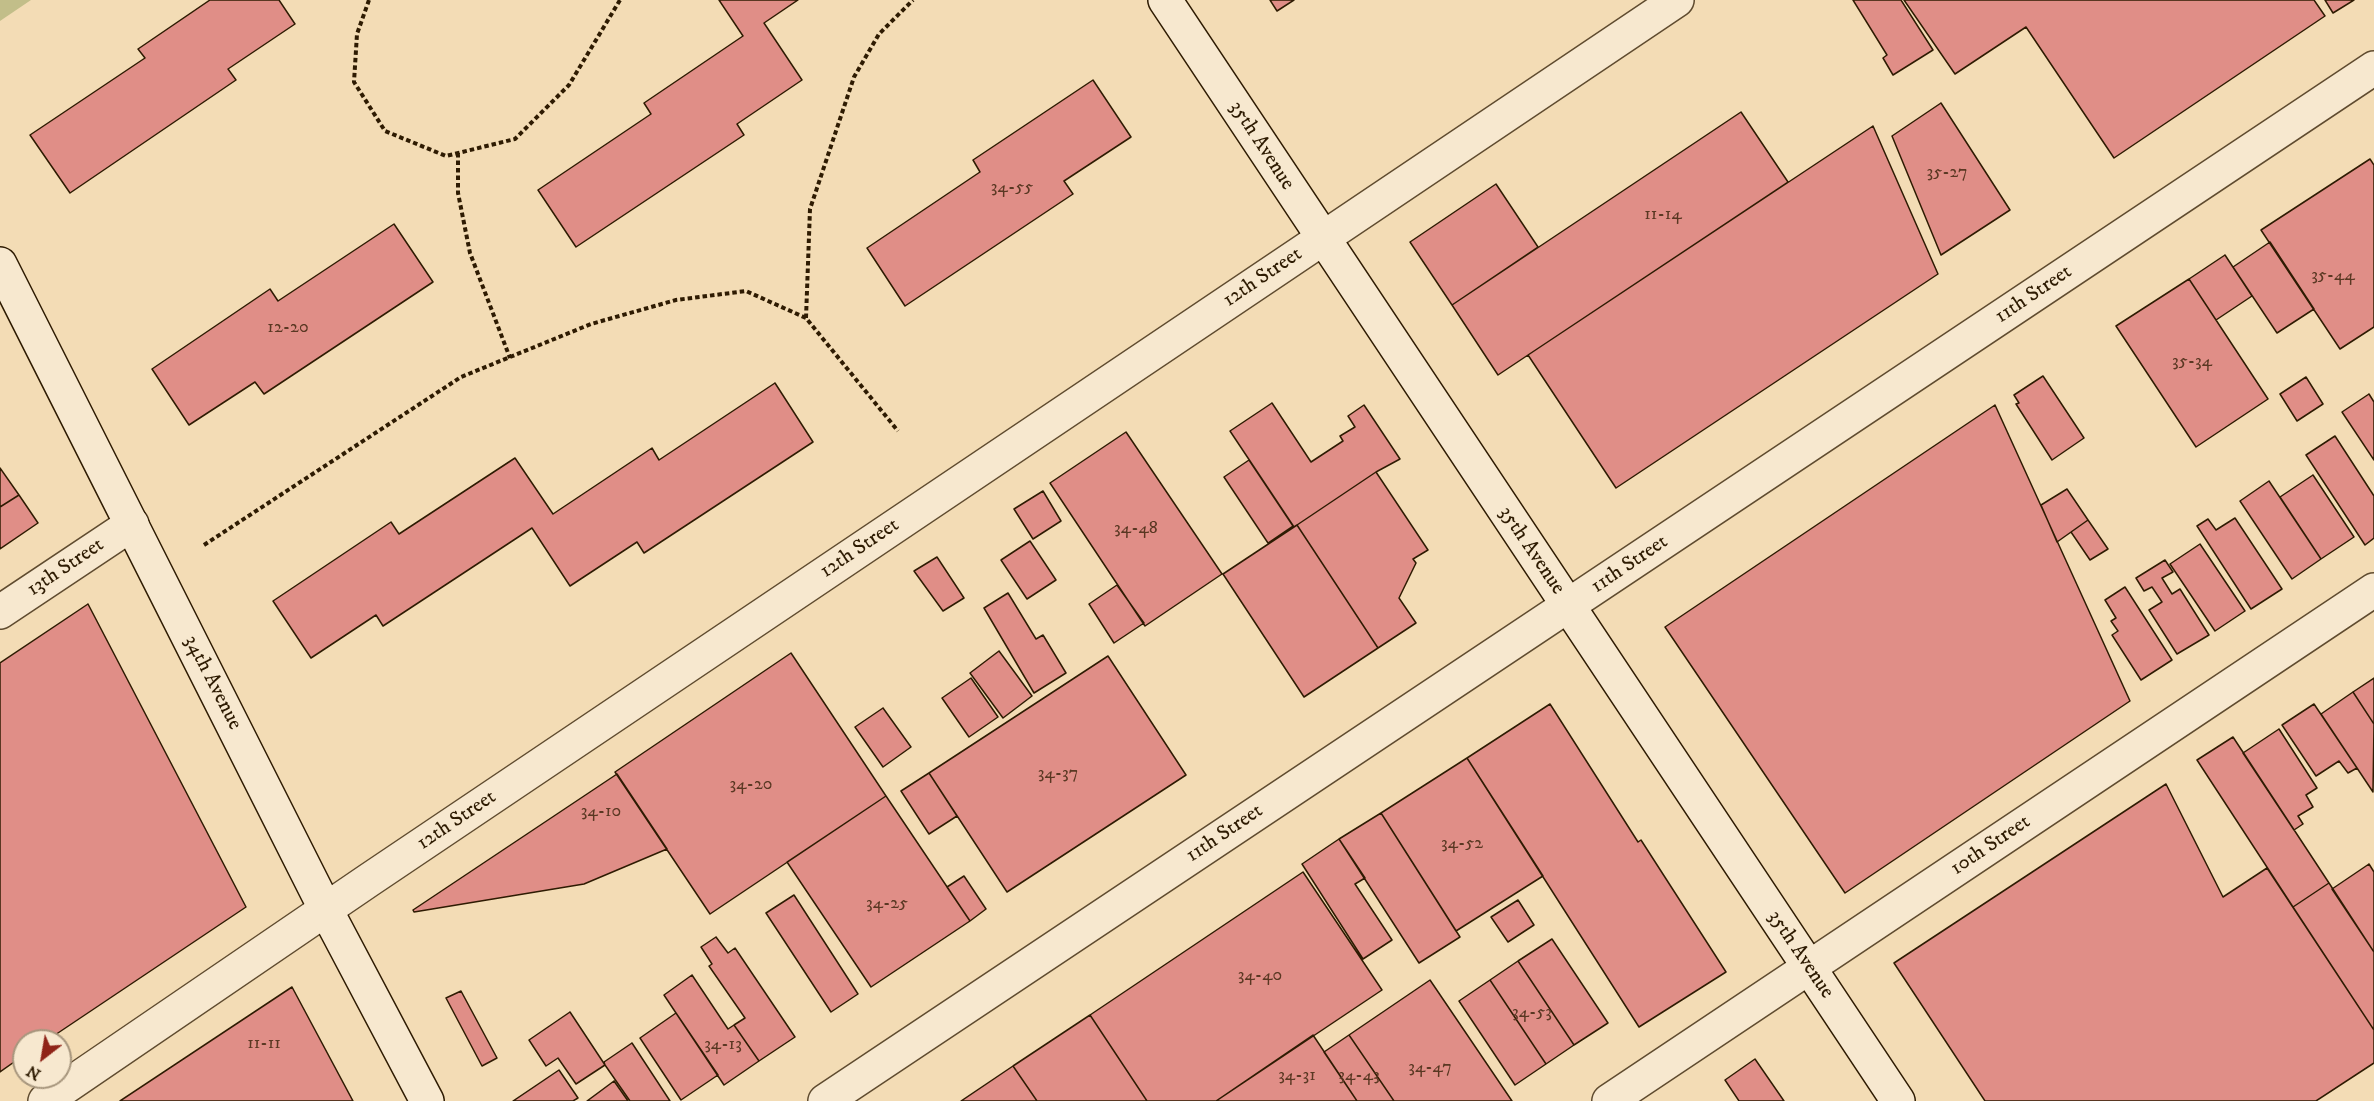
<!DOCTYPE html>
<style>
body{margin:0}
#map{position:relative;width:2374px;height:1101px;overflow:hidden;background:#f3dcb5;font-family:"IM FELL DW Pica",serif}
canvas{display:block}
.north{position:absolute;left:12px;top:1029px;width:60px;height:60px;box-sizing:border-box;background:#f7e8cf;border:2px solid #a7967d;border-radius:50%;rotate:211deg;font-size:16px;font-weight:700;line-height:24px;text-align:center;color:#2e1b02}
.north::after{content:'';display:block;margin:auto;width:21px;height:27px;background:#8f2418;clip-path:polygon(50% 0,100% 100%,50% 72%,0 100%)}
</style>
<div id="map">
<canvas width="2374" height="1101"></canvas>
<div class="north">N</div>
</div>
<script>
const ctx = document.querySelector('canvas').getContext('2d');
ctx.lineJoin = 'round';
function paint(path, color) {
  ctx.fillStyle = color;
  ctx.fill(path, 'evenodd');
}
function poly(rows) {
  const path = new Path2D();
  for (const r of rows) {
    path.moveTo(r[0], r[1]);
    for (let i = 2; i < r.length; i += 2) path.lineTo(r[i], r[i + 1]);
  }
  return path;
}
function strokePath(path, color, width, dash) {
  ctx.strokeStyle = color;
  ctx.lineWidth = width;
  ctx.lineCap = dash ? 'butt' : 'round';
  ctx.setLineDash(dash || []);
  ctx.stroke(path);
}
function write(font, color, halo, rows, align = 'center') {
  ctx.font = font + ' "IM FELL DW Pica",serif';
  ctx.lineWidth = 5;
  ctx.setLineDash([]);
  ctx.textBaseline = 'middle';
  ctx.strokeStyle = halo;
  ctx.fillStyle = color;
  for (const [text, x, y, turn = 0] of rows) {
    ctx.save();
    ctx.translate(x, y);
    ctx.rotate((+turn || 0) * Math.PI / 180);
    ctx.textAlign = isNaN(turn) ? turn : align;
    if (halo) ctx.strokeText(text, 0, 0);
    ctx.fillText(text, 0, 0);
    ctx.restore();
  }
}
paint(poly([
 [0,0,31,0,0,21]
]), '#c2be89');
const building = poly([
 [210,0,279,0,295,24,228,69,236,80,70,193,30,135,145,58,138,49,210,0],
 [719,0,798,0,764,23,802,80,737,124,744,135,576,247,538,190,651,114,644,103,743,36,719,0],
 [1270,0,1294,0,1277,11,1270,0],
 [1853,0,1901,0,1933,50,1893,75,1883,58,1887,55,1853,0],
 [1904,0,2314,0,2325,16,2114,158,2026,27,1955,74,1904,0],
 [2325,0,2354,0,2333,13,2325,0],
 [1093,80,1131,137,1064,181,1073,194,905,306,867,248,980,172,973,160,1093,80],
 [1941,103,2010,210,1941,255,1892,136,1941,103],
 [1741,112,1788,182,1498,375,1452,305,1741,112],
 [1873,126,1938,274,1616,488,1528,355,1873,126],
 [2370,159,2374,165,2374,327,2340,349,2261,230,2370,159],
 [1496,184,1538,247,1452,305,1410,242,1496,184],
 [394,224,433,282,264,394,255,382,189,425,152,369,270,289,278,301,394,224],
 [2270,242,2314,309,2277,333,2233,267,2270,242],
 [2225,255,2252,296,2216,320,2189,279,2225,255],
 [2189,279,2268,399,2196,447,2116,326,2189,279],
 [2043,376,2084,438,2052,460,2016,404,2019,403,2014,395,2043,376],
 [2306,377,2323,404,2297,421,2280,394,2306,377],
 [775,383,813,442,644,553,637,542,570,586,532,528,383,626,376,615,311,658,273,601,391,522,399,534,515,458,553,514,652,448,659,460,775,383],
 [2369,394,2374,402,2374,460,2342,412,2369,394],
 [1272,403,1311,462,1343,441,1340,436,1355,427,1348,416,1364,405,1400,459,1376,472,1294,527,1230,431,1272,403],
 [1995,405,2130,701,1845,893,1665,627,1995,405],
 [1126,432,1222,574,1145,626,1050,483,1126,432],
 [2335,436,2374,496,2374,538,2365,545,2306,455,2335,436],
 [1249,460,1293,526,1268,543,1224,477,1249,460],
 [0,468,19,495,0,507,0,468],
 [1376,472,1428,550,1413,559,1416,563,1399,598,1416,623,1378,648,1297,525,1376,472],
 [2313,475,2354,537,2321,559,2280,497,2313,475],
 [2269,481,2321,559,2292,579,2240,501,2269,481],
 [2067,489,2088,520,2057,542,2041,505,2067,489],
 [1043,491,1061,521,1033,539,1014,509,1043,491],
 [19,495,38,523,0,549,0,507,19,495],
 [2235,518,2282,589,2251,609,2197,526,2208,519,2216,530,2235,518],
 [2088,520,2108,549,2090,560,2071,532,2088,520],
 [1297,525,1378,648,1304,697,1223,574,1297,525],
 [1030,541,1056,580,1027,599,1001,560,1030,541],
 [2200,544,2245,611,2215,631,2170,564,2200,544],
 [937,557,964,598,943,611,914,571,937,557],
 [2165,560,2173,572,2162,578,2172,594,2180,589,2209,635,2177,654,2149,610,2162,602,2152,587,2144,591,2136,578,2165,560],
 [1117,585,1144,623,1114,643,1089,604,1117,585],
 [2125,587,2172,660,2141,680,2112,635,2118,631,2111,621,2116,618,2105,600,2125,587],
 [1008,593,1036,639,1043,635,1066,673,1034,693,984,608,1008,593],
 [88,604,246,907,46,1041,24,1041,24,1055,0,1072,0,663,88,604],
 [999,651,1032,696,1003,718,970,673,999,651],
 [791,653,886,796,710,914,615,772,791,653],
 [1108,656,1186,775,1007,892,929,773,1108,656],
 [971,678,998,717,969,737,942,698,971,678],
 [2374,678,2374,724,2353,692,2374,678],
 [2353,692,2374,724,2373,792,2321,714,2353,692],
 [1550,704,1638,842,1641,840,1726,972,1639,1027,1467,758,1550,704],
 [2314,704,2357,768,2348,773,2339,761,2316,776,2282,725,2314,704],
 [883,708,911,747,883,767,855,727,883,708],
 [2279,729,2317,788,2306,795,2313,807,2298,816,2303,824,2294,830,2243,753,2279,729],
 [2233,737,2329,883,2293,907,2197,760,2233,737],
 [1467,758,1543,876,1456,931,1381,813,1467,758],
 [929,773,957,816,929,834,901,791,929,773],
 [617,774,667,849,584,884,414,912,413,910,617,774],
 [2166,784,2223,897,2267,868,2374,1030,2374,1063,2316,1101,1985,1101,1894,963,2166,784],
 [886,796,970,921,871,987,787,862,886,796],
 [1381,813,1460,937,1419,963,1339,839,1381,813],
 [1339,839,1365,878,1355,884,1392,940,1363,959,1302,864,1339,839],
 [2369,864,2374,872,2374,952,2332,889,2369,864],
 [1303,872,1382,990,1216,1101,1147,1101,1090,1015,1303,872],
 [964,876,986,909,970,921,947,887,964,876],
 [2329,883,2374,952,2374,1030,2293,907,2329,883],
 [794,895,858,994,831,1012,766,913,794,895],
 [1518,900,1534,925,1508,942,1491,917,1518,900],
 [716,937,728,953,735,948,795,1037,759,1061,734,1025,745,1018,709,966,712,964,701,947,716,937],
 [1552,939,1608,1023,1574,1045,1518,961,1552,939],
 [1518,961,1574,1045,1546,1064,1490,980,1518,961],
 [692,975,728,1029,734,1025,759,1061,724,1085,664,995,692,975],
 [1430,980,1512,1101,1394,1101,1349,1035,1430,980],
 [1490,980,1546,1064,1515,1085,1459,1001,1490,980],
 [292,987,353,1101,120,1101,292,987],
 [461,991,497,1058,482,1066,446,998,461,991],
 [570,1012,605,1065,576,1084,558,1058,546,1066,529,1040,570,1012],
 [676,1013,718,1075,681,1100,640,1038,676,1013],
 [1090,1015,1147,1101,1037,1101,1013,1066,1090,1015],
 [1313,1035,1357,1101,1216,1101,1313,1035],
 [1349,1035,1394,1101,1357,1101,1324,1052,1349,1035],
 [632,1043,670,1101,630,1101,605,1065,604,1062,632,1043],
 [1755,1059,1784,1101,1739,1101,1725,1080,1755,1059],
 [1013,1066,1037,1101,961,1101,1013,1066],
 [559,1070,578,1098,573,1101,513,1101,559,1070],
 [614,1081,628,1101,587,1101,614,1081]
]);
paint(building, '#e08e87');
strokePath(building, '#2e1b02', 1.5);
const street = poly([
 [0,612,132,524],
 [45,1101,369,880,1677,0],
 [825,1101,2374,68],
 [1609,1101,2374,590]
]);
const secondary = poly([
 [1165,0,1898,1101],
 [0,264,326,910,427,1101]
]);
strokePath(street, '#5f4b2f', 36);
strokePath(secondary, '#2e1b02', 36);
strokePath(poly([
 [369,0,357,34,354,82,385,131,446,156,515,139,569,85,620,0],
 [458,153,458,193,470,253,510,358],
 [806,318,810,209,854,77,879,34,913,0],
 [204,545,461,377,591,324,676,300,746,291,806,318,898,431]
]), '#2e1b02', 4, [4.5, 3]);
strokePath(street, '#f7e8cf', 33);
strokePath(secondary, '#f7e8cf', 33);
write('18px', '#5a3823', null, [
 ["35-27",1947,173],
 ["34-55",1012,188],
 ["11-14",1663,215],
 ["35-44",2333,276],
 ["12-20",288,328],
 ["35-34",2192,362],
 ["34-48",1136,529],
 ["34-37",1058,774],
 ["34-20",751,785],
 ["34-10",601,812],
 ["34-52",1462,844],
 ["34-25",887,904],
 ["34-40",1260,976],
 ["34-53",1532,1013],
 ["11-11",264,1044],
 ["34-13",723,1045],
 ["34-47",1430,1068],
 ["34-31",1297,1076],
 ["34-43",1359,1076]
]);
write('21px', '#2e1b02', '#f7e8cf', [
 ["35th Avenue",1261,146,57],
 ["12th Street",1263,278,-34],
 ["11th Street",2034,295,-34],
 ["12th Street",860,549,-34],
 ["35th Avenue",1531,551,56],
 ["11th Street",1630,565,-34],
 ["13th Street",66,568,-34],
 ["34th Avenue",212,683,63],
 ["12th Street",457,821,-34],
 ["11th Street",1225,834,-34],
 ["10th Street",1991,846,-34],
 ["35th Avenue",1800,955,56]
]);
</script>
